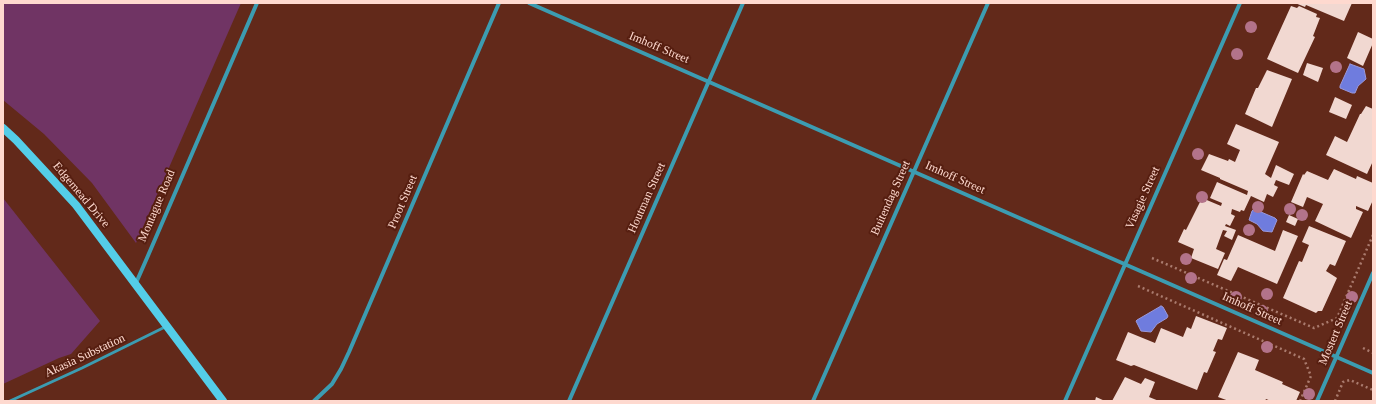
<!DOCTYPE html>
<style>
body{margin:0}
#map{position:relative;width:1376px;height:404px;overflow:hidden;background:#62291a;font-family:"Times New Roman",serif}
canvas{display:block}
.frame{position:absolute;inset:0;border:4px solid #fed9cf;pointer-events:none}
</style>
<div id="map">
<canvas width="1376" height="404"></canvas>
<div class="frame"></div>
</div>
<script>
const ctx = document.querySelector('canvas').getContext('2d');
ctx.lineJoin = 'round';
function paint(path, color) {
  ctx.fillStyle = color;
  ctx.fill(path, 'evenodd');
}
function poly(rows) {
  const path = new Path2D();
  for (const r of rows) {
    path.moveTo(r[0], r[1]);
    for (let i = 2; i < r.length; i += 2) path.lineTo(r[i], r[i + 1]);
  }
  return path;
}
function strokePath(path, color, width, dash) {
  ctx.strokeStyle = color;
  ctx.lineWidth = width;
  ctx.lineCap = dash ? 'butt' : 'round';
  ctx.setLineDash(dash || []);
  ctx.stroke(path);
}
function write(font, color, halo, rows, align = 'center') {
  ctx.font = font + ' "Times New Roman",serif';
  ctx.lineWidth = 4;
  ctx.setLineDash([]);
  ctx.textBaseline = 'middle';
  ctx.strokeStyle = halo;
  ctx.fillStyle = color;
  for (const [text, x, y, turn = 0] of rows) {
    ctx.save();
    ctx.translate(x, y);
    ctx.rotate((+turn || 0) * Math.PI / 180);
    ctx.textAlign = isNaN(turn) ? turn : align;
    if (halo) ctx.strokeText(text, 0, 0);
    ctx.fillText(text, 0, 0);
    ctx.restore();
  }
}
paint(poly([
 [3,3,241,3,136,243,92,183,44,134,3,100],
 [3,198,100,321,71,354,59,358,3,384]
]), '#703464');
const water = poly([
 [1350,64,1364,69,1366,79,1358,86,1355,93,1352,93,1340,88,1340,86,1350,64],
 [1254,209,1275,218,1277,220,1272,232,1263,231,1257,224,1249,220,1252,211,1254,209],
 [1161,306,1163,307,1168,316,1167,318,1157,324,1151,332,1141,331,1136,321,1137,320,1161,306]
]);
paint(water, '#6f7cde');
strokePath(water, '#9a98da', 1);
paint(poly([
 [1295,3,1352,3,1344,21,1306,5,1305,7],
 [1291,6,1297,8,1299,6,1317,14,1316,17,1320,18,1313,36,1315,37,1298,73,1267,59],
 [1358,32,1373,39,1373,43,1363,66,1347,58],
 [1307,63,1323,68,1318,82,1303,75],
 [1267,70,1292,79,1272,127,1245,114,1256,88,1258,88],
 [1335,97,1352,105,1346,119,1329,112],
 [1366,106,1373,109,1373,161,1367,174,1326,155,1335,136,1347,142,1360,114,1361,114],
 [1236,124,1279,142,1265,174,1271,178,1276,165,1294,174,1289,185,1276,180,1274,185,1278,187,1273,197,1267,194,1264,202,1251,196,1244,211,1241,210,1240,212,1232,209,1231,214,1235,216,1230,226,1226,224,1225,226,1236,230,1232,240,1224,236,1227,231,1223,230,1216,249,1225,253,1218,269,1191,258,1194,249,1178,242,1184,229,1186,230,1202,198,1221,206,1222,203,1210,198,1217,182,1247,195,1248,191,1220,179,1220,178,1201,170,1209,154,1228,161,1229,159,1235,162,1240,150,1227,144],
 [1334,169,1356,179,1357,176,1373,183,1373,200,1368,211,1356,206,1356,209,1363,212,1351,238,1315,221,1323,204,1307,197,1303,207,1291,202,1303,174,1304,175,1307,171,1328,180],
 [1289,215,1298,219,1295,226,1286,222],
 [1309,226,1346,241,1335,266,1330,264,1326,271,1337,278,1322,311,1318,311,1316,313,1283,298,1299,261,1302,262,1309,245,1302,242],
 [1283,230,1298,236,1277,284,1238,267,1231,281,1217,275,1224,259,1227,260,1238,235,1275,251],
 [1196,316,1227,328,1222,340,1218,339,1213,351,1216,352,1207,373,1204,372,1197,390,1134,365,1131,366,1116,360,1128,332,1155,343,1161,328,1183,337,1187,327,1191,329],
 [1238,352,1259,360,1255,370,1283,382,1282,384,1300,392,1296,401,1271,401,1266,399,1265,401,1229,401,1218,397],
 [1125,377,1141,384,1145,378,1155,382,1149,397,1159,401,1112,401],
 [1096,397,1105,401,1095,401]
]), '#f1d8d1');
strokePath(poly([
 [1152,258,1314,328,1337,318,1373,235],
 [1138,286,1304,359,1311,376,1300,401],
 [1363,348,1373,353],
 [1335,401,1343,382,1350,380,1373,390]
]), '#aa7b6e', 2.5, [2, 3]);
strokePath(poly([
 [10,401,82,368,167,326]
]), '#3c9cb1', 3);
strokePath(poly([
 [529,3,1373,373],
 [136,283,147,258,257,3],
 [314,401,332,384,341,369,349,352,499,3],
 [569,401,743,3],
 [813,401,988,3],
 [1065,401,1240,3],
 [1317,401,1373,273]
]), '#3c9cb1', 4);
strokePath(poly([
 [3,128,16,140,76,205,223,401]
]), '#54cde8', 8);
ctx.fillStyle = '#b3738a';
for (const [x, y] of [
 [1251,27],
 [1237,54],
 [1336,67],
 [1198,154],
 [1202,197],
 [1258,207],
 [1290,209],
 [1302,215],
 [1249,230],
 [1186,259],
 [1191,278],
 [1267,294],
 [1236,297],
 [1352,297],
 [1262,311],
 [1267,347],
 [1309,394]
]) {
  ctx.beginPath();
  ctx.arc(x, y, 6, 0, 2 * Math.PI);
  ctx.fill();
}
write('12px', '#fed9cf', '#561e10', [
 ["Imhoff Street",659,48,23],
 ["Imhoff Street",955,178,24],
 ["Edgemead Drive",81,195,50],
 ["Houtman Street",647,198,-66],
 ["Buitendag Street",891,198,-66],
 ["Visagie Street",1143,198,-66],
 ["Proot Street",403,202,-67],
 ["Montague Road",157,206,-67],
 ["Imhoff Street",1252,309,24],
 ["Mostert Street",1336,333,-67],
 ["Akasia Substation",85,356,-25]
]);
</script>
